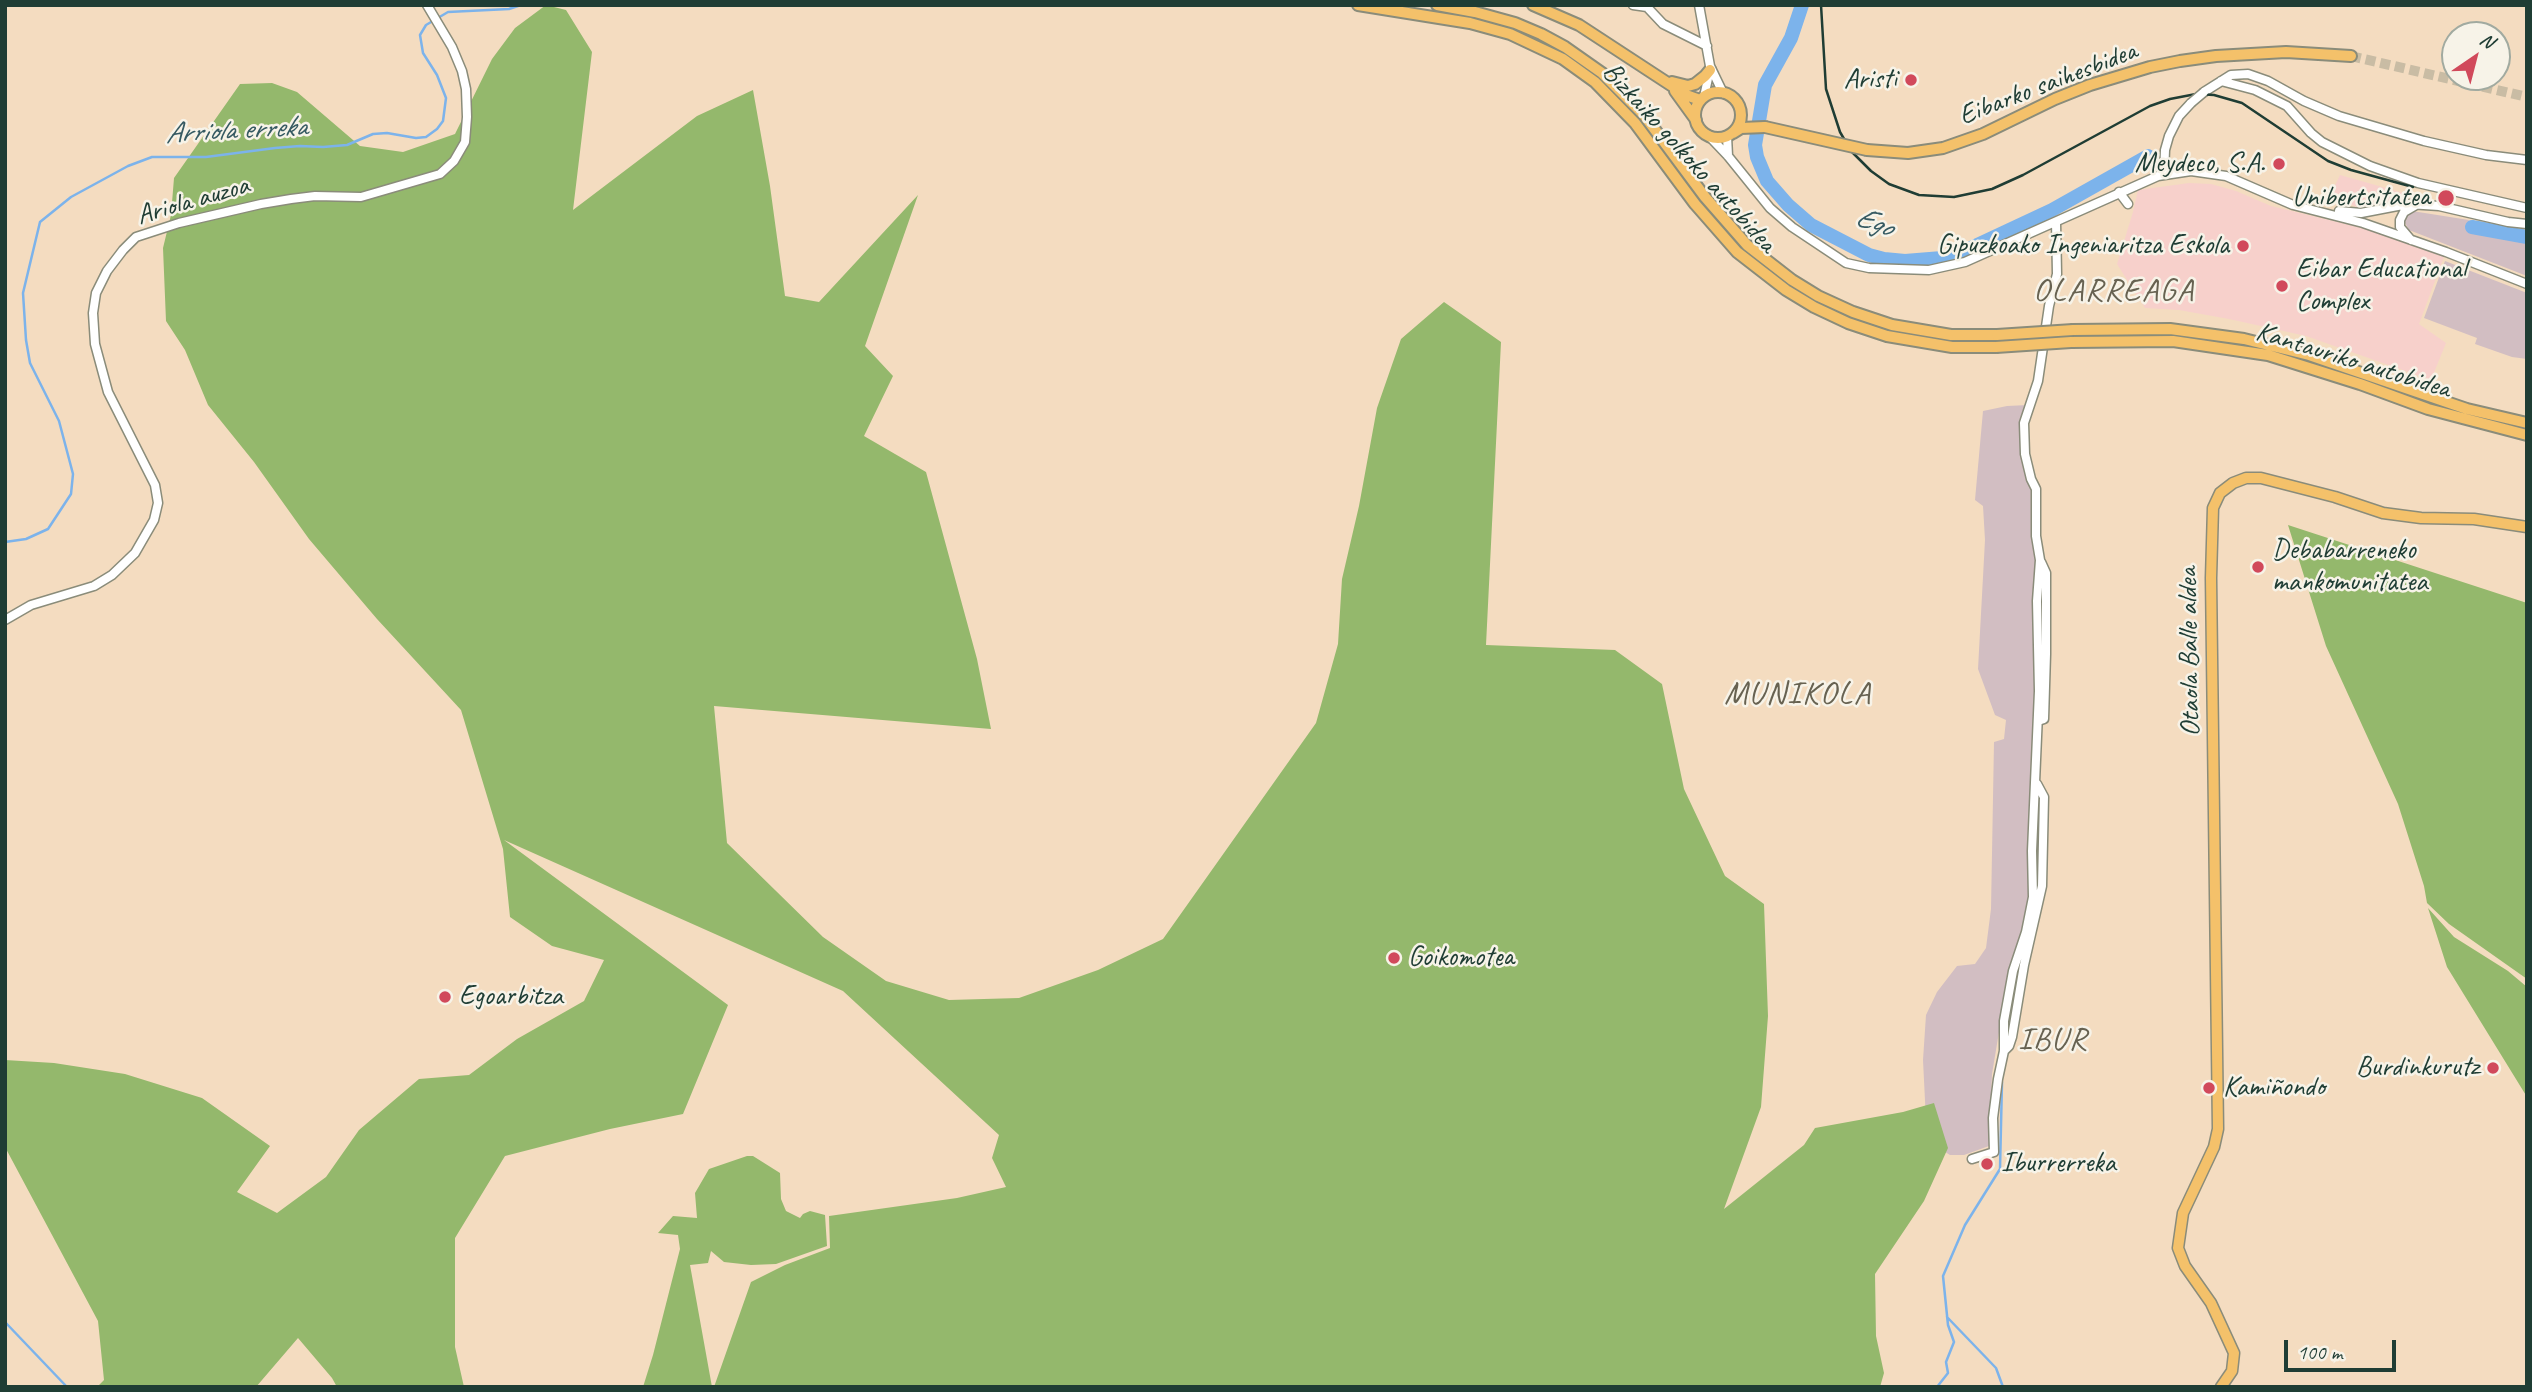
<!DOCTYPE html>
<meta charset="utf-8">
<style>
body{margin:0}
#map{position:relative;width:2532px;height:1392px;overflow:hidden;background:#f4dcc0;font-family:Caveat,sans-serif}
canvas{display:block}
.frame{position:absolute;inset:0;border:7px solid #1f3d34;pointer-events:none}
.north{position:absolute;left:2441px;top:21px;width:70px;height:70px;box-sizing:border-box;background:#f7f3e8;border:2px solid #a1aaa0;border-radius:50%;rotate:35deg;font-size:19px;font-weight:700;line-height:28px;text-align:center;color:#1f3d34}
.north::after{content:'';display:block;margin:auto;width:24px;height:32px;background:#d1495b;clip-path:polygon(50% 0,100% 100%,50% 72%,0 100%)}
.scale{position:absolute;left:2284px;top:1340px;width:112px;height:32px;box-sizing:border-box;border:4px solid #1f3d34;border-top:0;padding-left:9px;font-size:21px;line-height:24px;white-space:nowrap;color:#1f3d34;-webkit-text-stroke:5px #f7f3e8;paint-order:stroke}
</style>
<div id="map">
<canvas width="2532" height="1392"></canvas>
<div class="frame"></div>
<div class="north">N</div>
<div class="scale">100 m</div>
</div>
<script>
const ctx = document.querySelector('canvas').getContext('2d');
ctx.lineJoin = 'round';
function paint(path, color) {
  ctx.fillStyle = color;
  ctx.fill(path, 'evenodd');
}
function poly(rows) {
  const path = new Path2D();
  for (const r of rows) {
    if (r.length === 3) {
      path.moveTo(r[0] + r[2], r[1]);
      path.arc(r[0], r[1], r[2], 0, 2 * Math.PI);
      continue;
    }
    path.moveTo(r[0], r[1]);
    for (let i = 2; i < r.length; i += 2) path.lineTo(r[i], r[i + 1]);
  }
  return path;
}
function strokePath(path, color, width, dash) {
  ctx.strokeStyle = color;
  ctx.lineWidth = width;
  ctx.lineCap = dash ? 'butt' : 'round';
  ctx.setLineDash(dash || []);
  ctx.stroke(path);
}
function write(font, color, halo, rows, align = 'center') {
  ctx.font = font + ' Caveat,sans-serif';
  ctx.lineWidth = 5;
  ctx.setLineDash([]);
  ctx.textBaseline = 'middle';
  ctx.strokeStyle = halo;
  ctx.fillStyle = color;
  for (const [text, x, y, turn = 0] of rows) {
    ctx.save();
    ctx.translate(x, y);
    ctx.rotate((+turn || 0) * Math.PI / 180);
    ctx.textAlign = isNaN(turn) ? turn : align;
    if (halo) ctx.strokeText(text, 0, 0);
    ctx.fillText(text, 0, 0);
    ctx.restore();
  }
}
paint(poly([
 [2340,175,2407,194,2407,201,2362,209,2330,196],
 [2189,183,2211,184,2236,191,2271,206,2379,232,2445,254,2419,324,2446,343,2431,380,2306,336,2229,319,2179,310,2145,308,2117,264,2133,212,2138,190]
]), '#f7d0cb');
paint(poly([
 [2412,211,2469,220,2466,228,2527,242,2527,276,2409,230,2404,221,2405,216],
 [2445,261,2527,293,2527,359,2512,357,2475,344,2477,338,2424,318],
 [2028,405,2023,423,2035,489,2036,601,2032,897,2001,1020,1992,1074,1989,1146,1964,1155,1950,1155,1927,1141,1923,1060,1926,1015,1937,992,1957,966,1975,964,1986,948,1991,909,1994,742,2004,739,2006,720,1995,715,1978,669,1985,540,1983,506,1975,500,1983,411,2007,406]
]), '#d2bec2');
paint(poly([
 [546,5,566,10,592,52,573,210,697,116,753,90,770,186,785,296,819,302,918,195,865,346,893,376,864,436,926,472,977,659,991,729,714,706,727,843,823,937,886,981,949,1000,1019,998,1098,970,1163,939,1316,723,1338,644,1342,579,1359,506,1377,408,1401,339,1444,302,1501,342,1486,645,1615,650,1662,684,1684,789,1725,876,1764,904,1768,1016,1761,1107,1724,1209,1804,1145,1815,1128,1903,1112,1934,1103,1948,1148,1924,1201,1875,1274,1876,1336,1884,1373,1880,1387,714,1387,751,1282,785,1265,830,1248,829,1216,957,1198,1006,1187,992,1158,999,1135,843,991,504,840,728,1005,683,1114,610,1129,505,1156,455,1238,455,1347,464,1387,337,1387,332,1378,298,1338,256,1387,97,1387,104,1380,98,1321,5,1147,5,1060,54,1063,125,1074,202,1098,270,1146,237,1192,277,1213,326,1177,359,1130,419,1079,469,1075,517,1039,584,1001,604,960,552,946,510,917,503,849,461,710,377,619,309,539,254,462,208,405,185,350,166,321,163,248,171,215,174,178,240,84,272,83,297,92,360,146,403,152,455,134,492,59,515,28],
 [2288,525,2527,603,2527,979,2449,924,2427,903,2424,886,2398,804,2326,646],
 [2428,908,2454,937,2508,971,2527,987,2527,1097,2447,967],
 [747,1156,753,1156,780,1173,781,1199,786,1211,800,1218,803,1214,810,1211,825,1215,827,1246,776,1264,751,1265,724,1262,711,1251,708,1263,690,1265,712,1387,643,1387,653,1355,680,1249,678,1235,658,1233,673,1216,697,1218,695,1193,709,1169]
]), '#94b86c');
strokePath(poly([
 [5,542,26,539,48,529,71,494,73,474,59,421,30,363,26,340,23,293,40,222,71,197,128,166,152,157,206,157,275,148,300,146,323,147,347,145,373,134,387,133,416,138,426,137,437,129,443,121,446,98,437,75,423,53,420,35,426,25,448,12,509,9,521,5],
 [1947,1317,1996,1368,2003,1387],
 [5,1322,67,1387],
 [1937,1387,1948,1373,1946,1362,1954,1342,1948,1325,1943,1276,1965,1225,2000,1169,2002,1082]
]), '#7cb3eb', 2.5);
strokePath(poly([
 [1802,5,1791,38,1765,85,1755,145,1757,157,1767,181,1788,205,1811,225,1869,255,1884,259,1905,261,1942,258,1960,253,2052,210,2148,156],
 [2472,227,2527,237]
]), '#7cb3eb', 14);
strokePath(poly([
 [2351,56,2527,97]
]), '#c9bca4', 10, [10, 5]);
const minor = poly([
 [1633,5,1647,7,1663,24,1707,46],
 [1699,5,1710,66,1723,93],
 [2221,81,2255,90,2287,106,2311,133,2322,142,2370,166,2418,183,2527,208],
 [2204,92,2231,75,2248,74,2268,81,2304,101,2339,116,2424,141,2486,155,2527,160],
 [1704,97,1710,69],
 [1708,135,1728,156,1770,208,1792,227,1846,263,1869,268,1929,270,1965,262,2158,176,2191,171,2226,176,2293,205,2363,223,2446,252,2527,284],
 [1727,136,1728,156],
 [2164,174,2165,150,2169,136,2179,116,2191,103],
 [2119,192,2128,204],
 [2339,211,2361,213,2408,204,2439,206,2508,222,2527,224],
 [2411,240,2400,227,2400,220,2404,212,2416,205],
 [5,620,31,605,94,586,112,575,135,553,154,520,158,503,155,485,108,392,95,344,93,313,96,293,107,271,123,250,136,237,179,223,261,204,291,199,315,196,361,197,440,174,454,161,465,142,467,117,466,89,462,71,452,47,427,5],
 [2038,721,2044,719,2046,654,2046,573,2041,562],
 [2004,1051,2009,1046,2012,1037,2024,965,2042,886,2044,797,2037,784],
 [1972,1159,1994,1152,1993,1118,1998,1079,2004,1051,2004,1021,2013,971,2026,932,2033,897,2032,851,2039,691,2037,601,2040,560,2036,536,2036,489,2031,479,2025,454,2024,423,2038,381,2049,306,2057,274,2056,222]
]);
const major = poly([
 [2221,1387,2232,1371,2234,1353,2211,1303,2185,1266,2178,1248,2183,1213,2214,1147,2218,1129,2211,578,2213,508,2220,493,2233,483,2246,478,2261,478,2335,497,2383,513,2421,518,2474,519,2527,527]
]);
const highway = poly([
 [1358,5,1470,23,1510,34,1563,59,1595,82,1635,123,1695,204,1737,252,1786,290,1814,307,1848,323,1887,336,1952,347,1996,347],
 [1437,5,1475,12,1515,23,1541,34,1565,47,1602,73,1644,115,1705,197,1747,245,1792,280,1818,296,1853,312,1892,325,1951,335,1997,335],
 [1533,5,1579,25,1686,95,1700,100],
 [1672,82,1688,86,1695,84,1705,76,1710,70],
 [1675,91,1696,120],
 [1718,115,23],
 [1733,133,1741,128,1765,127],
 [1867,150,1908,153,1943,148,1983,134,2055,99,2090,85,2150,67,2180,61,2216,56,2286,52,2351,56],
 [2073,330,2170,329,2244,339,2309,355,2467,409,2527,423],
 [2071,342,2173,341,2268,355,2360,384,2428,409,2527,435]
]);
strokePath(minor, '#8a8c7a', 11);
strokePath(major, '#8a8c7a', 13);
strokePath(highway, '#8a8c7a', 14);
strokePath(minor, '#fff', 8);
strokePath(major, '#f4c16a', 10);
strokePath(highway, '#f4c16a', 10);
strokePath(poly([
 [1821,5,1826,89,1840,132,1851,151,1871,171,1889,184,1919,195,1954,197,1992,189,2023,175,2150,106,2170,99,2196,94,2214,95,2242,103,2328,161,2351,170,2413,187]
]), '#1f3d34', 2.5);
const minorBridge = poly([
 [2191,103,2204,92]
]);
const highwayBridge = poly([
 [1765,127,1867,150],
 [1997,335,2073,330],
 [1996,347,2071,342]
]);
strokePath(minorBridge, '#8a8c7a', 11, []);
strokePath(highwayBridge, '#8a8c7a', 14, []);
strokePath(minorBridge, '#fff', 8);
strokePath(highwayBridge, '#f4c16a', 10);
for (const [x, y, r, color] of [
 [1911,80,7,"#d1495b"],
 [2279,164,7,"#d1495b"],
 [2446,198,9,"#d1495b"],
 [2243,246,7,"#d1495b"],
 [2282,286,7,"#d1495b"],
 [2258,567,7,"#d1495b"],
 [1394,958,7,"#d1495b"],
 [445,997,7,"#d1495b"],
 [2493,1068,7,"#d1495b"],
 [2209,1088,7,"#d1495b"],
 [1987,1164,7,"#d1495b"]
]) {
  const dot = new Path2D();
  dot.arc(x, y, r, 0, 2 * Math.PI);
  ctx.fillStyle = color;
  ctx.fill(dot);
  strokePath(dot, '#f7f3e8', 2.5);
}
write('28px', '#1f3d34', '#f7f3e8', [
 ["Aristi",1897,80,"right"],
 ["Meydeco, S.A.",2265,164,"right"],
 ["Unibertsitatea",2430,198,"right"],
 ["Gipuzkoako Ingeniaritza Eskola",2229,246,"right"],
 ["Eibar Educational",2296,270],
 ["Complex",2296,302],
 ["Debabarreneko",2272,551],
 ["mankomunitatea",2272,583],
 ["Goikomotea",1408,958],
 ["Egoarbitza",459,997],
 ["Burdinkurutz",2479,1068,"right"],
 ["Kamiñondo",2223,1088],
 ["Iburrerreka",2001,1164]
], 'left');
write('28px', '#1f3d34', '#f7f3e8', [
 ["Eibarko saihesbidea",2048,84,-21],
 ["Bizkaiko golkoko autobidea",1689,158,48],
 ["Ariola auzoa",193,201,-16],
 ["Kantauriko autobidea",2353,361,17],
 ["Otaola Balle aldea",2190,652,-91]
]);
write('italic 30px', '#365a62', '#f7f3e8', [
 ["Arriola erreka",236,131,-3],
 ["Ego",1874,223,20]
]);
ctx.letterSpacing = '2px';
write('32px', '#676251', '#f7f3e8', [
 ["OLARREAGA",2114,292],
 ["MUNIKOLA",1798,695],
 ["IBUR",2053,1041]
]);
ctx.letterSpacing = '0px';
</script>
